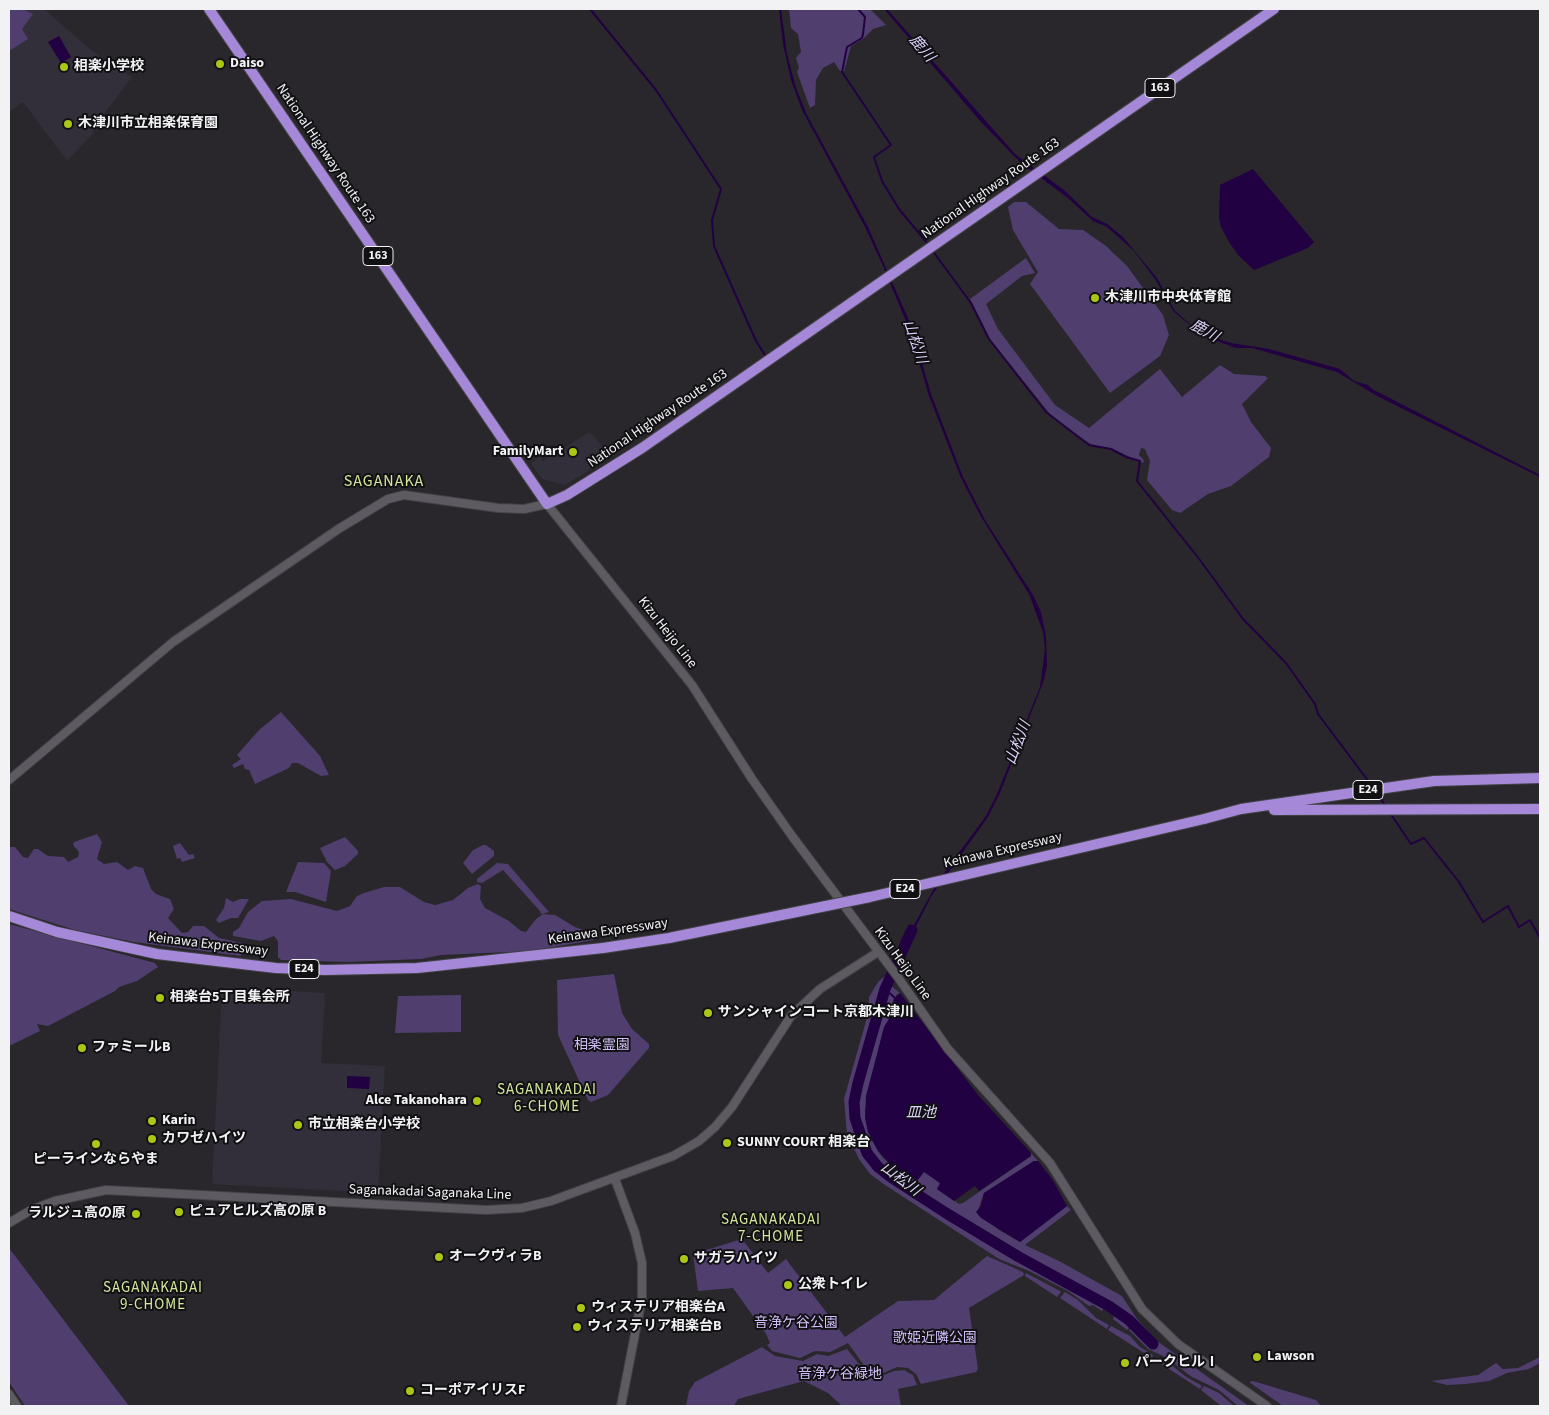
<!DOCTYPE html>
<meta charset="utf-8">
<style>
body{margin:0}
#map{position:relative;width:1549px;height:1415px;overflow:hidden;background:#29272c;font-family:"Source Sans 3",sans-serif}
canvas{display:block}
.frame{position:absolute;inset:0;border:10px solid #f2f1f4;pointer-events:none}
</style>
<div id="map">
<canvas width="1549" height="1415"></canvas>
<div class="frame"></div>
</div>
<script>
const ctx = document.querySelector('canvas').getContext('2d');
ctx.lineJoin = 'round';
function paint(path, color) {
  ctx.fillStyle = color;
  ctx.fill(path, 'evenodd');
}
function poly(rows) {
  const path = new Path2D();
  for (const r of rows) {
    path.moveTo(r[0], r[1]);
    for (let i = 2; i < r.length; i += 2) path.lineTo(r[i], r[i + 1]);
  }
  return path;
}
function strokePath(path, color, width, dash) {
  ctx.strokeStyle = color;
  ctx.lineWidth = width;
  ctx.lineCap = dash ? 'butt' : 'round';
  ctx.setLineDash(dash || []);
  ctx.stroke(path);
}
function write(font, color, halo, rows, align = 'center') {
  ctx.font = font + ' "Source Sans 3","Noto Sans JP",sans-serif';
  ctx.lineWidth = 4;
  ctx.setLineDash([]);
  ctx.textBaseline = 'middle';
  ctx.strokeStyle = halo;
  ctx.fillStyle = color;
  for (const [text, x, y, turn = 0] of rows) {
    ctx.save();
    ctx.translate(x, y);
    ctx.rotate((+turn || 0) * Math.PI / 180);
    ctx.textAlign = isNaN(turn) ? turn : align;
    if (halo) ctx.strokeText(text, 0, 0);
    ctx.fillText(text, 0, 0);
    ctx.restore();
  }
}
paint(poly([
 [9,9,44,9,91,50,132,77,104,114,91,136,67,161,23,102,9,112],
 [590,432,611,457,565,485,542,479,531,463,540,457,543,461],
 [225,987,325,993,321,1063,385,1066,378,1193,212,1184,222,990]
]), '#322f3a');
paint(poly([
 [9,9,22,9,33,14,22,29,28,39,9,51],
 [789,9,870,9,886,25,873,29,863,39,851,46,844,71,840,71,834,62,823,68,816,80,815,105,810,108,797,72,799,67,796,58,801,52,798,34,791,28],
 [1014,202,1026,202,1059,229,1083,230,1106,246,1127,266,1163,315,1169,335,1160,356,1110,393,1030,284,1038,272,1013,230,1008,207],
 [1026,258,1035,273,1022,276,986,304,998,329,1055,405,1089,428,1160,369,1182,397,1220,365,1234,374,1265,376,1268,378,1242,404,1251,422,1271,448,1269,457,1231,486,1208,494,1180,513,1172,510,1147,480,1150,461,1145,449,1141,448,1139,455,1144,460,1143,463,1115,450,1092,445,1054,419,989,338,970,299],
 [281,712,320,756,329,775,321,776,298,763,292,763,289,768,255,784,249,770,245,769,243,764,234,768,232,765,241,759,237,755,259,730],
 [97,834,102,842,97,859,104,864,117,862,128,870,135,866,143,868,151,889,156,894,170,899,174,909,168,918,182,933,188,932,193,926,204,926,219,938,246,944,241,956,134,942,75,930,9,909,9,847,15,847,23,857,28,858,34,849,38,849,48,856,64,857,68,862,78,857,79,852,73,845,74,842],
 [345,837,358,851,358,854,345,866,335,870,327,862,320,848],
 [180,843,189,855,193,854,195,858,182,862,180,858,177,859,173,846],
 [483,845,486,845,494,851,494,856,472,874,463,863,473,850],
 [298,862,324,863,331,871,326,902,295,892,286,892],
 [497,863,508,864,549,912,541,914,540,911,503,870,482,883,477,882,477,879],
 [478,884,481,886,480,899,485,908,509,921,521,931,526,932,536,919,543,914,555,915,575,927,595,934,595,937,593,940,531,951,441,955,421,959,348,962,281,960,278,957,278,941,274,936,261,941,233,936,233,932,239,928,248,912,262,901,291,899,337,911,350,906,357,896,364,893,384,887,400,887,424,902,435,905,453,900,468,888],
 [226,898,233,902,240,899,249,899,238,918,231,918,219,923,216,920,224,908],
 [9,924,155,963,158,967,137,981,119,987,115,991,48,1026,37,1024,40,1031,9,1046],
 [614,974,622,1013,632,1029,649,1044,649,1048,608,1095,591,1102,588,1100,558,1035,557,980],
 [885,976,852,1095,851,1113,853,1130,864,1154,875,1168,888,1180,1003,1252,1103,1306,1131,1326,1127,1330,1113,1319,1114,1316,1104,1308,1102,1311,1093,1305,1089,1306,1068,1291,1029,1271,999,1259,885,1185,870,1174,859,1159,847,1134,844,1099,868,1014,869,997,878,982],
 [890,985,900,993,896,995,895,1009,865,1110,871,1139,882,1157,893,1167,916,1181,924,1171,941,1184,937,1189,959,1204,963,1203,1031,1156,1031,1153,1038,1161,1034,1161,984,1193,977,1213,999,1230,1020,1242,1067,1206,1071,1210,1025,1245,1059,1261,1122,1296,1137,1319,1157,1341,1249,1406,1238,1406,1219,1390,1192,1377,1167,1358,1148,1349,1129,1330,1132,1327,1152,1347,1156,1343,1130,1318,1105,1301,1019,1254,945,1208,893,1175,874,1157,860,1128,858,1104],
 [461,995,461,1032,395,1033,398,996],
 [742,1239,768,1273,786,1259,845,1337,898,1301,934,1300,987,1256,1023,1272,1024,1275,969,1308,978,1369,976,1372,921,1384,916,1374,908,1368,897,1367,881,1374,868,1371,848,1343,830,1352,815,1351,800,1358,772,1351,767,1345,770,1343,766,1334,733,1288,698,1291,693,1254],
 [9,1248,129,1406,25,1406,9,1382],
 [1026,1273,1060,1291,1061,1292,1057,1297,1025,1276],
 [1065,1292,1078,1300,1096,1318,1109,1325,1107,1329,1060,1298],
 [1111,1326,1130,1336,1140,1347,1153,1355,1152,1358,1108,1330],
 [762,1347,775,1356,803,1361,817,1354,828,1356,847,1349,867,1374,879,1377,894,1371,904,1370,913,1375,917,1385,898,1389,901,1406,842,1406,828,1393,804,1381,738,1399,734,1406,686,1406,689,1391,695,1382],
 [1157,1357,1169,1363,1185,1376,1202,1386,1200,1389,1155,1360],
 [1540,1357,1540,1363,1529,1369,1507,1373,1489,1381,1466,1384,1447,1385,1431,1381,1478,1375,1496,1363,1503,1369,1518,1368],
 [1253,1381,1316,1400,1321,1406,1283,1406,1249,1382],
 [1204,1386,1219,1393,1234,1406,1221,1406,1201,1390]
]), '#4f3e6e');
paint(poly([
 [779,9,781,9,787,54,796,88,807,115,868,227,911,325,931,394,963,477,985,520,1033,595,1041,612,1046,637,1047,665,1044,680,1000,793,988,817,932,895,907,944,900,942,909,924,912,927,914,925,938,881,986,816,997,794,1040,687,1045,649,1043,632,1029,594,980,515,961,478,929,396,910,331,883,266,865,227,802,110,791,80,783,44],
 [884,9,887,9,1015,154,1064,190,1092,217,1107,224,1123,237,1157,278,1175,311,1191,325,1204,334,1231,343,1269,349,1340,369,1354,381,1368,385,1372,389,1540,475,1540,477,1377,396,1337,372,1252,348,1236,348,1203,336,1174,312,1155,279,1134,251,1107,227,1093,221,1069,199,1020,162,981,122],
 [59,36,71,57,61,63,48,42],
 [1253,169,1314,242,1308,248,1254,270,1238,255,1229,242,1221,227,1219,218,1220,185],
 [900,993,978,1095,1031,1153,1031,1156,979,1191,975,1186,954,1201,937,1189,940,1183,924,1172,917,1181,893,1167,878,1151,868,1132,865,1118,866,1096,884,1027,895,1009,893,1000],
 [347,1076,370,1077,369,1089,347,1088],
 [1034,1161,1038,1161,1052,1179,1067,1206,1020,1242,981,1218,976,1212,981,1206,984,1193]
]), '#220142');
strokePath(poly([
 [590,9,656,90,721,189,712,220,714,246,756,341,765,355],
 [858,9,865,17,863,34,862,38,847,47,842,72,891,145,874,157,882,181,899,209,928,244],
 [932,250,971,303,989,339,1046,412,1089,445,1111,449,1126,457,1140,461,1137,481,1200,560,1243,619,1286,663,1315,704,1318,714,1372,786],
 [1376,792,1385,805],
 [1390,813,1411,844,1424,838,1459,882,1483,922,1508,906,1519,927,1530,920,1540,938],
 [885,989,895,998]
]), '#220142', 2);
strokePath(poly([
 [912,930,885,989,858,1083,854,1102,855,1118,867,1153,878,1167,892,1178,946,1213,1019,1257,1109,1306,1129,1320,1153,1344]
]), '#220142', 11);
const secondary = poly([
 [9,780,173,642,340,528,388,499,404,495,498,508,524,509,547,504,692,685,752,779,792,836,897,976,948,1049,1050,1163,1142,1309,1178,1344,1267,1406],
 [615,1179,635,1233,642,1263,642,1298,621,1406],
 [9,1223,31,1210,55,1201,106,1190,486,1210,522,1208,551,1201,673,1156,699,1141,715,1127,732,1107,791,1016,820,989,878,952],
 [9,1394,17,1406]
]);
const highway = poly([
 [209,9,547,504,567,495,642,448,1274,9],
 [1274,810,1540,809],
 [1204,819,1241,809,1434,781,1540,778],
 [9,916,57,932,157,954,276,968,325,970,417,968,603,948]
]);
strokePath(secondary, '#424245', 10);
strokePath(highway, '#424245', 12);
strokePath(secondary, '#5d5b61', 8);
strokePath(highway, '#a589d8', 10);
const highwayBridge = poly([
 [603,948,669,938,870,897,1204,819]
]);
strokePath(highwayBridge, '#424245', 12, []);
strokePath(highwayBridge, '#a589d8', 10);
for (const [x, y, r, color] of [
 [220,64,5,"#abc615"],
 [64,67,5,"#abc615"],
 [68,124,5,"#abc615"],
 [1095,298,5,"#abc615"],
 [573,452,5,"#abc615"],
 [160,998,5,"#abc615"],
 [708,1013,5,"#abc615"],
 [82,1048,5,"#abc615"],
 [477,1101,5,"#abc615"],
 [152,1121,5,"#abc615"],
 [298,1125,5,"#abc615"],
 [152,1139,5,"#abc615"],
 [727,1143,5,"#abc615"],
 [96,1144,5,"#abc615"],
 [179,1212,5,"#abc615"],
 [136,1214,5,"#abc615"],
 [439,1257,5,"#abc615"],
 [684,1259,5,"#abc615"],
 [788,1285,5,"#abc615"],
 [581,1308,5,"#abc615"],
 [577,1327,5,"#abc615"],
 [1257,1357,5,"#abc615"],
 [1125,1363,5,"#abc615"],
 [410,1391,5,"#abc615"]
]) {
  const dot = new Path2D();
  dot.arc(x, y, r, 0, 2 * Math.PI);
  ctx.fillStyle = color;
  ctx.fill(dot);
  strokePath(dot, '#111013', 2);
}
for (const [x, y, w] of [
 [1160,88,30],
 [378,256,30],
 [1368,790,30],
 [905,889,30],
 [304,969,30]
]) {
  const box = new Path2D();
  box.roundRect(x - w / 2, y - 9.5, w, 19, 4);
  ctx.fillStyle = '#111013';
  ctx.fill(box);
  strokePath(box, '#f2f1f4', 1);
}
write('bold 12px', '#f2f1f4', null, [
 ["163",1160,88],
 ["163",378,256],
 ["E24",1368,790],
 ["E24",905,889],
 ["E24",304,969]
]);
write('bold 14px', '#f2f1f4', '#111013', [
 ["Daiso",230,64],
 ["相楽小学校",74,67],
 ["木津川市立相楽保育園",78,124],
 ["木津川市中央体育館",1105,298],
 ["FamilyMart",563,452,"right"],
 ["相楽台5丁目集会所",170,998],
 ["サンシャインコート京都木津川",718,1013],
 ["ファミールB",92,1048],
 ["Alce Takanohara",467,1101,"right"],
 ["Karin",162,1121],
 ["市立相楽台小学校",308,1125],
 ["カワゼハイツ",162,1139],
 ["SUNNY COURT 相楽台",737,1143],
 ["ピーラインならやま",96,1160,"center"],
 ["ピュアヒルズ高の原 B",189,1212],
 ["ラルジュ高の原",126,1214,"right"],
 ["オークヴィラB",449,1257],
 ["サガラハイツ",694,1259],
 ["公衆トイレ",798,1285],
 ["ウィステリア相楽台A",591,1308],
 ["ウィステリア相楽台B",587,1327],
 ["Lawson",1267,1357],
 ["パークヒルⅠ",1135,1363],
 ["コーポアイリスF",420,1391]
], 'left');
write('14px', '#f2f1f4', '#111013', [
 ["National Highway Route 163",325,154,56],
 ["National Highway Route 163",991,189,-35],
 ["National Highway Route 163",658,419,-34],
 ["Kizu Heijo Line",667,633,52],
 ["Keinawa Expressway",1003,851,-13],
 ["Keinawa Expressway",608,932,-8],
 ["Keinawa Expressway",208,945,7],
 ["Kizu Heijo Line",902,964,54],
 ["Saganakadai Saganaka Line",430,1193,2]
]);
write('14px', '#d1bdf9', '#111013', [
 ["相楽霊園",602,1046],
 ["音浄ケ谷公園",796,1324],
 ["歌姫近隣公園",935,1339],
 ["音浄ケ谷緑地",840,1375]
]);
write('italic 15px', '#dcd0f8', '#111013', [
 ["鹿川",921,49,49],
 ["鹿川",1204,332,29],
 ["山松川",914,342,71],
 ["山松川",1019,743,-69],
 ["皿池",921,1114],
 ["山松川",900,1180,37]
]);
ctx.letterSpacing = '1px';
write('15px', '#d4e79b', '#111013', [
 ["SAGANAKADAI",547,1091],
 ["6-CHOME",547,1108],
 ["SAGANAKADAI",771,1221],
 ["7-CHOME",771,1238],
 ["SAGANAKADAI",153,1289],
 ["9-CHOME",153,1306]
]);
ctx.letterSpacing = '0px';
ctx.letterSpacing = '1px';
write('16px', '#d4e79b', '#111013', [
 ["SAGANAKA",384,482]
]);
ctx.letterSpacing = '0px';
</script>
